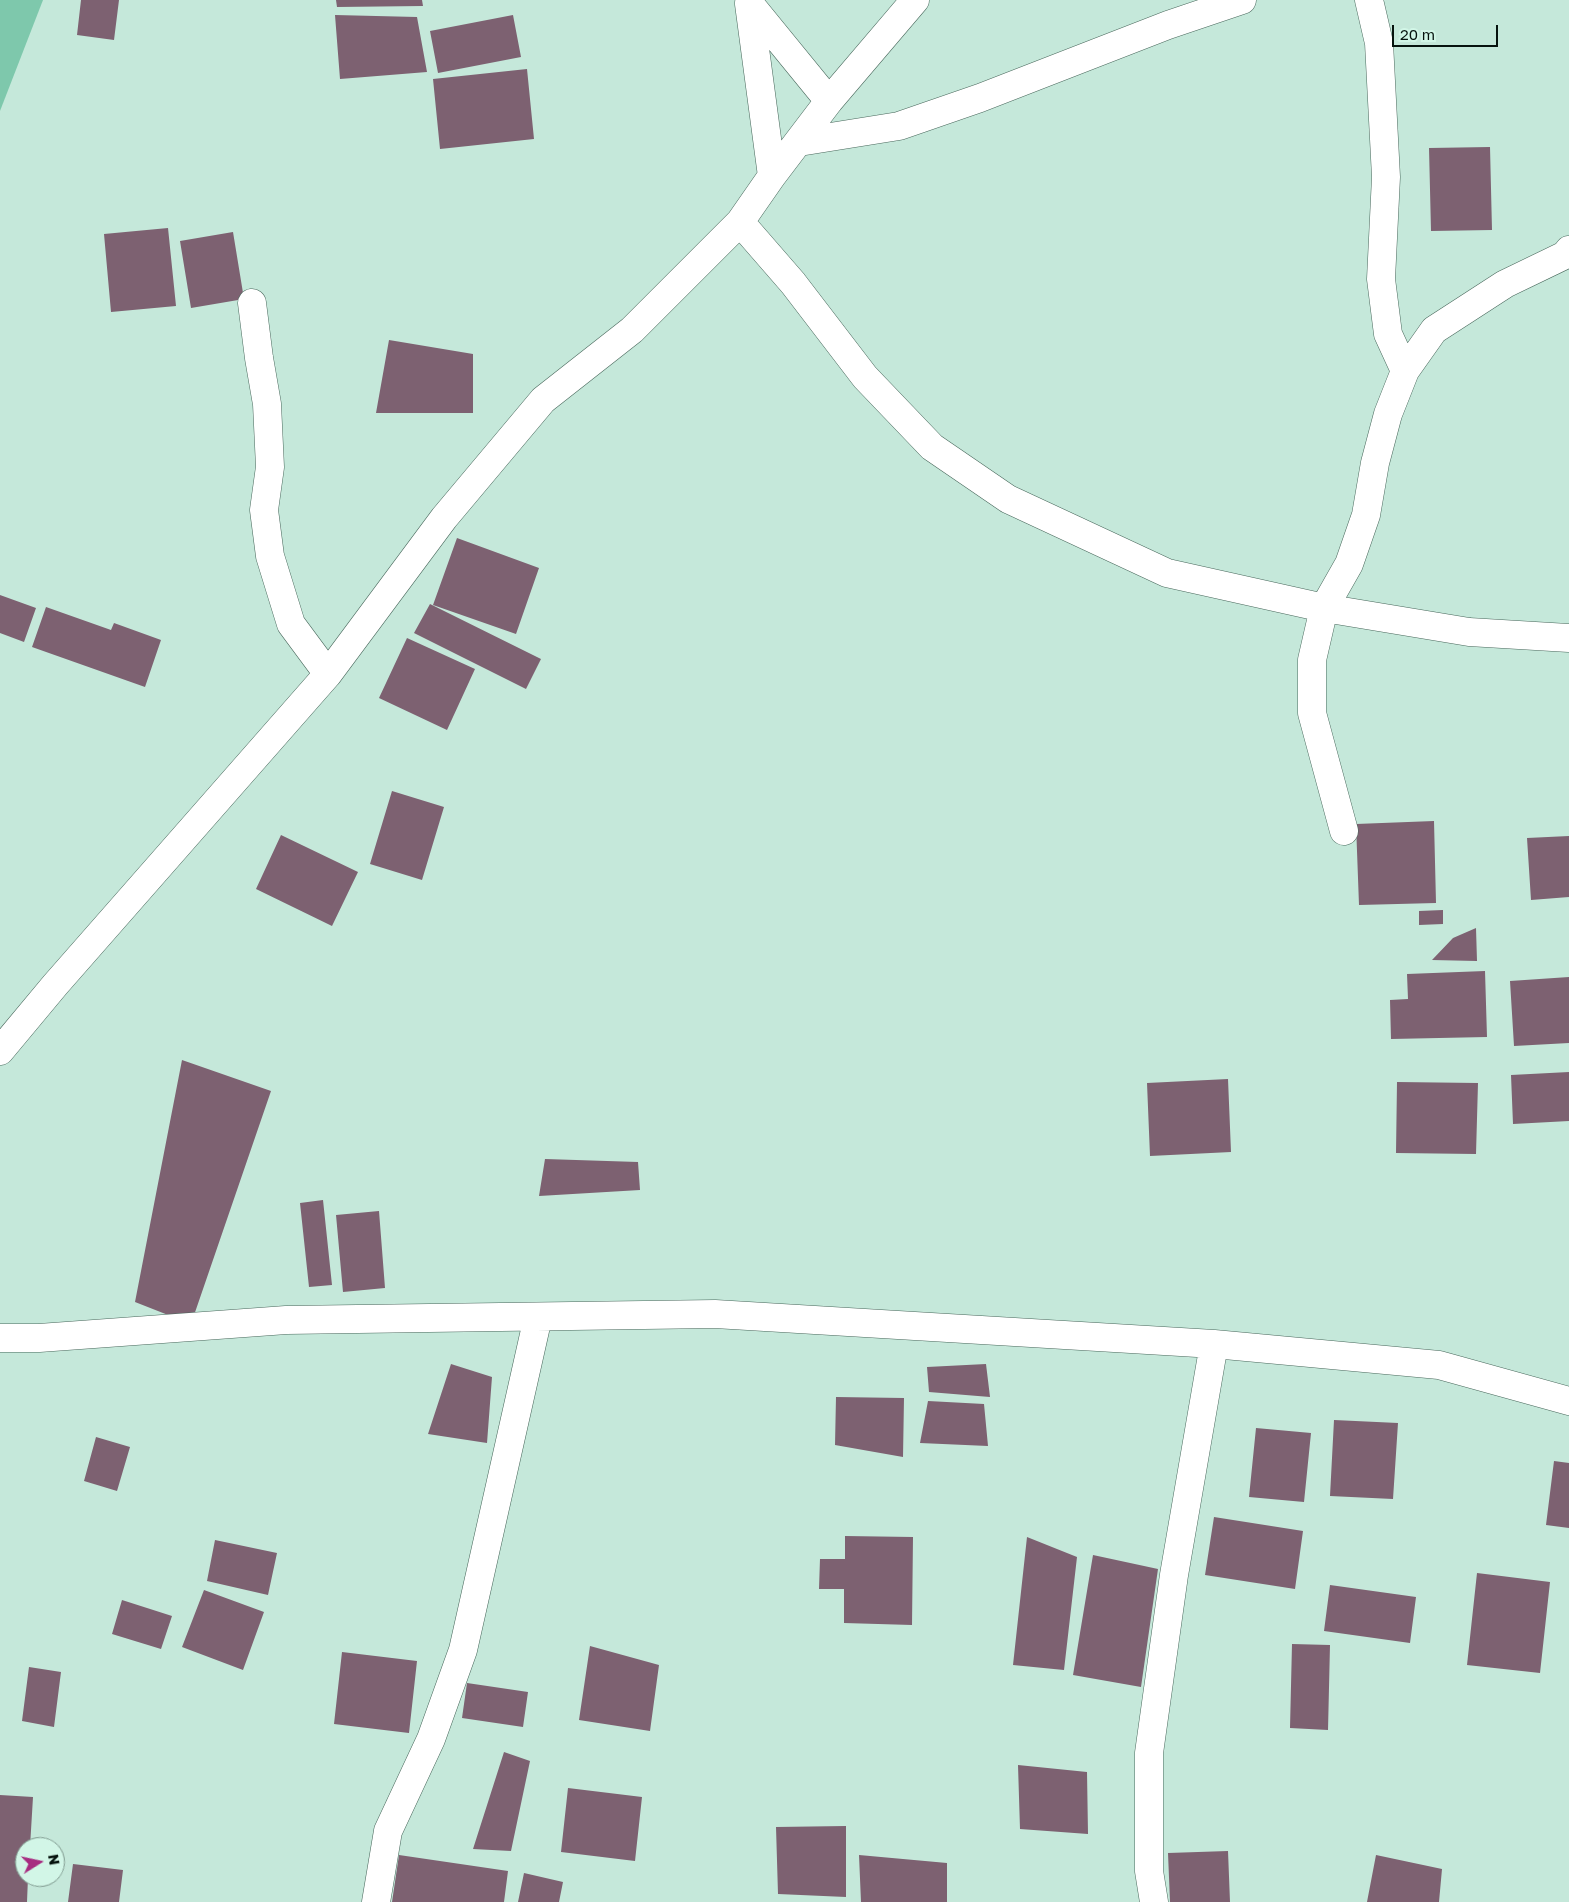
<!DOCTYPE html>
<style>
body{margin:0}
#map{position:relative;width:1569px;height:1902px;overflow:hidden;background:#c5e8da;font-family:"Golos Text",sans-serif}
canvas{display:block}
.north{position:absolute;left:15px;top:1837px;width:50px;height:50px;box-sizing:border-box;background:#d2f6e7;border:1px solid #809b90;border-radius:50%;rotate:80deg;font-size:14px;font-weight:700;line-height:20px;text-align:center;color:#06130e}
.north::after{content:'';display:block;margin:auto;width:18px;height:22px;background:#a72c81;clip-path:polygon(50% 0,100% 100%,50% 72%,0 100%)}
.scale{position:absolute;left:1392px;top:25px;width:106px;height:22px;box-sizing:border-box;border:2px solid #06130e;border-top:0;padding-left:6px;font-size:15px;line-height:18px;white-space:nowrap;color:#06130e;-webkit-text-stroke:4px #d2f6e7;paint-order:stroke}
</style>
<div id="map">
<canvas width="1569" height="1902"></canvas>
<div class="north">N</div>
<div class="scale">20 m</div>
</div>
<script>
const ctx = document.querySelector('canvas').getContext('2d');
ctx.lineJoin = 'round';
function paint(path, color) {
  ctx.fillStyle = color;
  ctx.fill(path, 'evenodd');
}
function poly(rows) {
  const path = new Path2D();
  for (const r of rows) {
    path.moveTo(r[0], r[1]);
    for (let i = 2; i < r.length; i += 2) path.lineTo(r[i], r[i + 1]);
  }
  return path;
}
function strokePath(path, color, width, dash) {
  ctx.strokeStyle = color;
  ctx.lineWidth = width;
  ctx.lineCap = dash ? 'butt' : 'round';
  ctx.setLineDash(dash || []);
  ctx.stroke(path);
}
paint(poly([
 [0,0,43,0,0,111]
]), '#7ec8ac');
paint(poly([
 [81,0,119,0,114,40,77,35],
 [336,0,422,0,423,6,337,7],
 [335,15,417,17,427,72,340,79],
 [513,15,521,57,438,73,430,31],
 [527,69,534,139,440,149,433,79],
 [1490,147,1492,230,1431,231,1429,148],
 [168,228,176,306,111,312,104,234],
 [233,232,244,299,191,308,180,241],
 [389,340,473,354,473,413,376,413],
 [457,538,539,568,516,634,433,605],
 [0,595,36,608,24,642,0,633],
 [430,604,541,659,526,689,414,633],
 [46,607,111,630,114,623,161,640,145,687,32,647],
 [407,638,475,669,447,730,379,698],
 [392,791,444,807,422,880,370,864],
 [1434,821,1436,903,1359,905,1356,824],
 [281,835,358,872,332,926,256,889],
 [1569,836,1569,897,1531,900,1527,838],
 [1443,910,1443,924,1419,925,1419,911],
 [1476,928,1477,961,1432,960,1453,938],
 [1485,971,1487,1037,1391,1039,1390,1000,1408,999,1407,974],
 [1569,977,1569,1043,1514,1046,1510,981],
 [182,1060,271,1091,191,1324,135,1302],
 [1569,1072,1569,1121,1513,1124,1511,1075],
 [1228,1079,1231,1152,1150,1156,1147,1083],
 [1397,1082,1478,1083,1476,1154,1396,1153],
 [545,1159,638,1162,640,1190,539,1196],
 [323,1200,332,1285,309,1287,300,1203],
 [379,1211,385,1288,343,1292,336,1215],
 [451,1364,492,1377,487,1443,428,1434],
 [986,1364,990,1397,929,1392,927,1367],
 [836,1397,904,1398,903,1457,835,1445],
 [928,1401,984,1404,988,1446,920,1443],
 [1334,1420,1398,1423,1393,1499,1330,1496],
 [1256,1428,1311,1433,1304,1502,1249,1497],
 [96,1437,130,1447,117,1491,84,1481],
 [1554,1461,1569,1463,1569,1528,1546,1525],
 [1214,1517,1303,1531,1295,1589,1205,1575],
 [845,1536,913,1537,912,1625,844,1623,844,1589,819,1589,820,1559,845,1559],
 [1027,1537,1077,1557,1064,1670,1013,1665],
 [215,1540,277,1553,268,1595,207,1581],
 [1093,1555,1158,1569,1141,1687,1073,1675],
 [1477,1573,1550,1582,1540,1673,1467,1665],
 [1330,1585,1416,1597,1410,1643,1324,1631],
 [204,1590,264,1612,243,1670,182,1647],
 [122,1600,172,1616,161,1649,112,1634],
 [1292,1644,1330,1645,1328,1730,1290,1728],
 [590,1646,659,1665,650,1731,579,1720],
 [342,1652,417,1661,409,1733,334,1724],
 [29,1667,61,1672,54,1727,22,1721],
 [467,1683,528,1692,523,1727,462,1718],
 [504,1752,530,1761,511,1851,473,1849],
 [1018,1765,1087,1772,1088,1834,1020,1829],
 [568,1788,642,1797,635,1861,561,1852],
 [0,1795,33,1797,30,1847,25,1847,25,1877,28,1877,27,1902,0,1902],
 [846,1826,846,1897,778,1894,776,1827],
 [1228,1851,1230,1902,1170,1902,1168,1853],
 [399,1855,508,1871,504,1902,392,1902],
 [859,1855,947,1863,947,1902,861,1902],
 [1376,1855,1442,1869,1439,1902,1367,1902],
 [73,1864,123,1870,119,1902,68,1902],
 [524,1873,563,1882,559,1902,518,1902]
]), '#7d6171');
const street = poly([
 [1369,0,1379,43,1386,177,1381,279,1388,334,1405,371],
 [749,3,829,101],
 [749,4,772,176],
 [799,142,899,126,980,98,1168,25,1242,0],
 [740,222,793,283,865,377,932,447,1008,499,1167,573,1324,608,1469,632,1569,638],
 [252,303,259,358,267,404,270,467,264,510,270,556,291,624,328,674],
 [1344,831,1312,713,1312,660,1324,608,1349,564,1366,515,1375,463,1388,414,1405,371,1434,330,1505,284,1565,255,1569,250],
 [0,1051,55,985,328,674,444,518,543,400,632,330,740,222,772,176,829,101,915,0],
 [0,1338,39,1338,286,1320,715,1314,1214,1344,1439,1365,1569,1401],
 [376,1902,388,1831,431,1739,463,1650,538,1317],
 [1154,1902,1149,1871,1149,1753,1174,1575,1214,1344]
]);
strokePath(street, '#49685c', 29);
strokePath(street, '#fff', 28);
</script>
